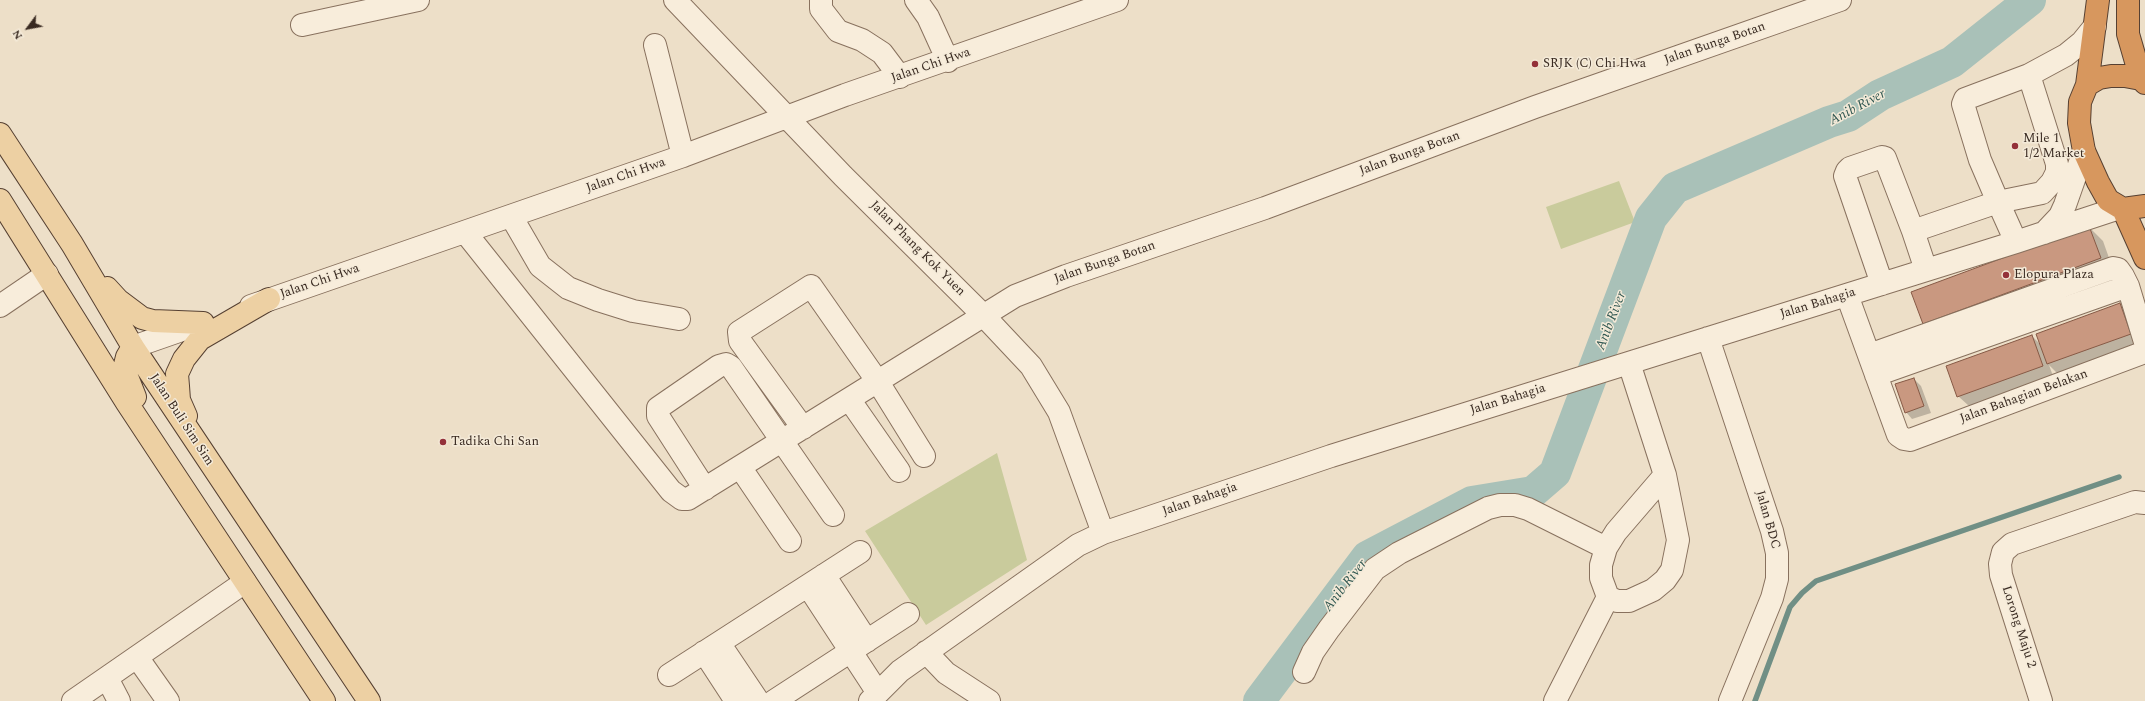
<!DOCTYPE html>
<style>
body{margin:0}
#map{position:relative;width:2145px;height:701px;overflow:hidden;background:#eddfc8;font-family:Spectral,serif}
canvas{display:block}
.north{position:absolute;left:8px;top:8px;width:40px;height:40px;-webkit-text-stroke:3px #f4ead8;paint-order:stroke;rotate:238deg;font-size:11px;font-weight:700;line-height:16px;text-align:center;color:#392a21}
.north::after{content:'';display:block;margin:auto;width:14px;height:18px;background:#392a21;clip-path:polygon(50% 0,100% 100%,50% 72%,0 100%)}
</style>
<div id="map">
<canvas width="2145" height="701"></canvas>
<div class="north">N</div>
</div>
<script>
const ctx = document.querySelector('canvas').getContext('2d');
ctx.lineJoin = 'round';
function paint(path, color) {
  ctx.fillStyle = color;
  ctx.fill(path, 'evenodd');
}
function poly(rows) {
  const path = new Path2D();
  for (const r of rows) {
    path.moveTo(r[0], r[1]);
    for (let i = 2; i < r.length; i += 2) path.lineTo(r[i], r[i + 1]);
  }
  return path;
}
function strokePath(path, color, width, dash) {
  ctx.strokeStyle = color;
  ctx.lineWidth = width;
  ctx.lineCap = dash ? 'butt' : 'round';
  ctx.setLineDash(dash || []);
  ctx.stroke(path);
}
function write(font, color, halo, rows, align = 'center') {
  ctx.font = font + ' Spectral,serif';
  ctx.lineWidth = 3;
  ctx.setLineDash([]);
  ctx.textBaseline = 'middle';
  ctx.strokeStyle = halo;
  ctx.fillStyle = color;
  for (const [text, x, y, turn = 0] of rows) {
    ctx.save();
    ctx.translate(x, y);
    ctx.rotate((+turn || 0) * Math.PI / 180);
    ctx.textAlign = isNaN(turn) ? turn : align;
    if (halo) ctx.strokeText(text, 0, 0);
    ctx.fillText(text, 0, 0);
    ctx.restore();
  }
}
paint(poly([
 [1619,181,1635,222,1561,249,1546,207],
 [997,453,1027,560,926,625,865,531]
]), '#c9cb9c');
paint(poly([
 [2089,227,2103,241,2114,272,1937,337,1924,324],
 [2120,304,2130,315,2141,344,2058,374,2049,365,2053,376,1969,406,1958,396,2032,336,2041,345],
 [1914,379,1921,386,1931,413,1912,419,1906,412]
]), '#0003');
strokePath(poly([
 [1755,701,1790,607,1802,593,1816,581,2119,477]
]), '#708f85', 5.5);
strokePath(poly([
 [1259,701,1367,557,1472,502,1533,492,1555,473,1651,218,1675,188,1829,122,1848,116,1880,95,1952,62,2030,0]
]), '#a9c1b8', 32);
const building = poly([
 [2089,226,2101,258,1923,324,1911,292,2089,226],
 [2120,303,2131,334,2047,364,2036,334,2120,303],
 [2032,335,2043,366,1957,397,1946,366,2032,335],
 [1914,378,1924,406,1905,413,1895,384,1914,378]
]);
paint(building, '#c99880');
strokePath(building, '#865945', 1);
const minor = poly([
 [675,0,843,176,984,316,1031,366,1059,412,1103,533],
 [821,0,821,9,838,31,862,40,882,53,900,77],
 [916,0,928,17,948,61],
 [302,25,418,0],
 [655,45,683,156],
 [511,216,540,266,568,288,598,300,633,311,679,319],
 [465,232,671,491,682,499,688,499,1015,296,1066,276,1265,208,1535,107,1840,0],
 [2044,233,2060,216,2065,205,2084,151],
 [2016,242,1998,202,2042,193,2052,182,2057,172,2057,164,2029,75],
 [1926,270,1913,231,1998,202,1980,160,1963,104,1965,99,2029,75,2066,55,2082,42,2095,26],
 [1882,284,1845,176,1847,171,1850,168,1882,157,1885,158,1913,231],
 [1847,295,1898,435,1904,439,1910,440,2145,352],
 [0,306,47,274],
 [251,306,683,156,845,95,1117,0],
 [1708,338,1772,531,1777,553,1777,579,1772,598,1730,701],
 [133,347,199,324],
 [1869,355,2113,268,2118,269,2123,276,2128,286,2145,342],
 [1629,363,1665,475,1678,540,1672,570,1665,580,1653,590,1629,601,1617,601,1608,597,1601,578,1601,565,1606,548,1616,532,1665,475],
 [1876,375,2128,286],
 [849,399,899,471],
 [803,428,740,341,739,332,811,286,878,382,924,456],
 [740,467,790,541],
 [705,489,658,416,658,408,719,366,726,364,731,367,833,515],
 [824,575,867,641],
 [808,586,878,693],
 [719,643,758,701],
 [704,652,736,701],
 [926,652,946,673,989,701],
 [137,657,168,701],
 [1304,672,1313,652,1329,629,1375,569,1399,553,1488,508,1500,505,1515,505,1528,509,1606,548],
 [669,675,860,552],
 [107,678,119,701],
 [73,701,245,582],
 [774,701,908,614],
 [870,701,900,671,1078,545,1103,533,1331,456,2016,242,2119,208],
 [1555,701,1608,597],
 [2041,701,2001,575,2000,564,2003,552,2012,544,2135,502,2145,503]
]);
const major = poly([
 [0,134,72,244,133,347,369,701],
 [0,200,127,403,324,701],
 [107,288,118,300,142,318,153,321,203,323],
 [133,347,127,357,124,369,135,397],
 [186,416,179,400,178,386,177,374,184,359,200,339,269,299]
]);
const highway = poly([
 [2128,0,2128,34,2141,79],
 [2145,83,2141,79,2125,76,2111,76,2099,78,2087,85,2080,102,2079,123,2084,151,2098,182,2108,200,2123,209,2145,206],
 [2087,85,2098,0],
 [2123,209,2145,258]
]);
strokePath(minor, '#88715e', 24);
strokePath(major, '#564032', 24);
strokePath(highway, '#564032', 24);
strokePath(minor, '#f8eddb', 22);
strokePath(major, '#edd0a3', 22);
strokePath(highway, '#d7975e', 22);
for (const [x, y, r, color] of [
 [1535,64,4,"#94313a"],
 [2015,146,4,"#94313a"],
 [2006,275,4,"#94313a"],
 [443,442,4,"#94313a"]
]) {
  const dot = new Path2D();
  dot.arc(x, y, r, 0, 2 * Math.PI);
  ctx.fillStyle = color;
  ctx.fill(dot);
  strokePath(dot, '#f4ead8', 1.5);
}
write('13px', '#392a21', '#f4ead8', [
 ["Jalan Bunga Botan",1715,44,-19],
 ["Jalan Chi Hwa",931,66,-19],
 ["Jalan Bunga Botan",1410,154,-20],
 ["Jalan Chi Hwa",626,176,-19],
 ["Jalan Phang Kok Yuen",917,249,45],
 ["Jalan Bunga Botan",1105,263,-19],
 ["Jalan Chi Hwa",320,282,-19],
 ["Jalan Bahagia",1818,304,-17],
 ["Jalan Bahagian Belakan",2024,397,-20],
 ["Jalan Bahagia",1508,400,-17],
 ["Jalan Buli Sim Sim",181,420,57],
 ["Jalan Bahagia",1200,500,-19],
 ["Jalan BDC",1767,520,74],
 ["Lorong Maju 2",2018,627,72]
]);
write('13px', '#392a21', '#f4ead8', [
 ["SRJK (C) Chi Hwa",1543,64],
 ["Mile 1",2023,139],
 ["1/2 Market",2023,154],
 ["Elopura Plaza",2014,275],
 ["Tadika Chi San",451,442]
], 'left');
write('italic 14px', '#315852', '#f4ead8', [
 ["Anib River",1858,108,-28],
 ["Anib River",1612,321,-69],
 ["Anib River",1346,586,-52]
]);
</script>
